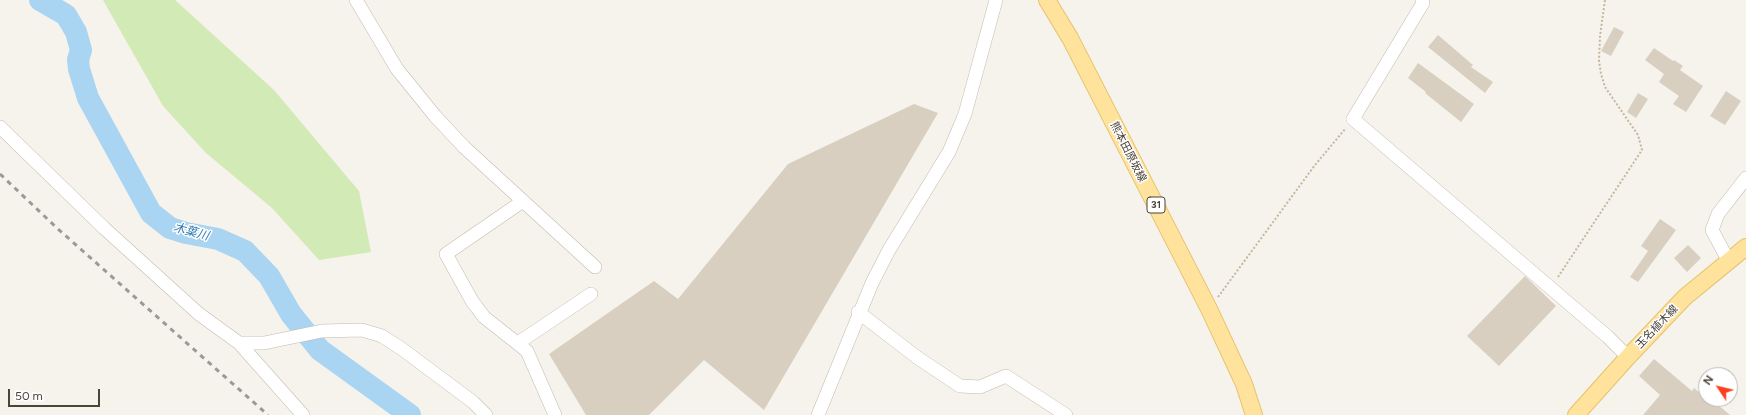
<!DOCTYPE html>
<meta charset="utf-8">
<style>
body{margin:0}
#map{position:relative;width:1746px;height:415px;overflow:hidden;background:#f6f3ec;font-family:Figtree,sans-serif}
canvas{display:block}
.north{position:absolute;left:1698px;top:367px;width:40px;height:40px;box-sizing:border-box;background:#fff;border:1px solid #b7b4b0;border-radius:50%;rotate:305deg;font-size:11px;font-weight:700;line-height:16px;text-align:center;color:#4b4439}
.north::after{content:'';display:block;margin:auto;width:14px;height:18px;background:#fc3f1d;clip-path:polygon(50% 0,100% 100%,50% 72%,0 100%)}
.scale{position:absolute;left:8px;top:389px;width:92px;height:18px;box-sizing:border-box;border:2px solid #4b4439;border-top:0;padding-left:5px;font-size:12px;line-height:14px;white-space:nowrap;color:#4b4439;-webkit-text-stroke:3px #fff;paint-order:stroke}
</style>
<div id="map">
<canvas width="1746" height="415"></canvas>
<div class="north">N</div>
<div class="scale">50 m</div>
</div>
<script>
const ctx = document.querySelector('canvas').getContext('2d');
ctx.lineJoin = 'round';
function paint(path, color) {
  ctx.fillStyle = color;
  ctx.fill(path, 'evenodd');
}
function poly(rows) {
  const path = new Path2D();
  for (const r of rows) {
    path.moveTo(r[0], r[1]);
    for (let i = 2; i < r.length; i += 2) path.lineTo(r[i], r[i + 1]);
  }
  return path;
}
function strokePath(path, color, width, dash) {
  ctx.strokeStyle = color;
  ctx.lineWidth = width;
  ctx.lineCap = dash ? 'butt' : 'round';
  ctx.setLineDash(dash || []);
  ctx.stroke(path);
}
function write(font, color, halo, rows, align = 'center') {
  ctx.font = font + ' Figtree,"Noto Sans JP",sans-serif';
  ctx.lineWidth = 3;
  ctx.setLineDash([]);
  ctx.textBaseline = 'middle';
  ctx.strokeStyle = halo;
  ctx.fillStyle = color;
  for (const [text, x, y, turn = 0] of rows) {
    ctx.save();
    ctx.translate(x, y);
    ctx.rotate((+turn || 0) * Math.PI / 180);
    ctx.textAlign = isNaN(turn) ? turn : align;
    if (halo) ctx.strokeText(text, 0, 0);
    ctx.fillText(text, 0, 0);
    ctx.restore();
  }
}
paint(poly([
 [103,0,175,0,274,90,359,191,371,252,319,260,272,208,206,153,163,106]
]), '#d2eab5');
strokePath(poly([
 [40,0,66,15,76,32,81,50,78,60,79,69,88,98,151,213,170,228,186,233,218,239,245,251,269,276,291,314,320,350,410,415]
]), '#a9d4f2', 22);
paint(poly([
 [1614,27,1624,32,1611,56,1601,51],
 [1438,35,1473,65,1471,67,1493,82,1485,93,1428,47],
 [1654,48,1673,61,1674,60,1683,66,1680,70,1703,86,1686,112,1673,104,1679,96,1659,82,1664,74,1645,60],
 [1418,63,1474,104,1461,122,1425,93,1426,92,1408,78],
 [1726,91,1741,101,1725,125,1710,116],
 [1638,93,1648,99,1636,118,1627,112],
 [914,104,938,113,764,410,704,360,649,415,586,415,549,354,654,281,678,299,788,164],
 [1660,219,1676,230,1638,282,1630,277,1648,251,1641,246],
 [1688,245,1701,258,1687,272,1674,258],
 [1525,276,1556,306,1499,366,1467,336],
 [1654,359,1692,391,1694,388,1699,392,1706,384,1706,399,1711,399,1730,415,1643,415,1660,395,1639,376]
]), '#d8cfc1');
const minor = poly([
 [356,0,397,69,435,116,464,147,595,267],
 [1422,0,1423,3,1353,119,1608,337,1628,357],
 [0,127,104,228,199,314,239,343,303,415],
 [523,201,446,254,472,301,484,317,527,351,555,415],
 [1728,260,1712,230,1718,214,1746,178],
 [858,312,918,358,960,386,980,387,1006,376,1066,415],
 [239,343,264,343,322,331,362,330,382,336,402,349,473,402,486,415],
 [518,343,591,294],
 [818,415,872,283,889,250,949,152,965,114,996,0]
]);
const major = poly([
 [1047,0,1070,38,1209,309,1244,384,1254,415],
 [1576,415,1628,357,1685,297,1746,247]
]);
strokePath(minor, '#c2bbae', 14);
strokePath(major, '#e6c16a', 18);
strokePath(poly([
 [1558,277,1642,150,1638,135,1605,87,1601,74,1599,61,1600,36,1605,0],
 [1218,297,1315,165,1346,128]
]), '#c4b79f', 2, [2, 2]);
strokePath(minor, '#fff', 13);
strokePath(major, '#ffe39c', 16);
strokePath(poly([
 [0,174,58,229,268,415]
]), '#9a9a9a', 3, [5, 5]);
for (const [x, y, w] of [
 [1156,205,18]
]) {
  const box = new Path2D();
  box.roundRect(x - w / 2, y - 8, w, 16, 3);
  ctx.fillStyle = '#fff';
  ctx.fill(box);
  strokePath(box, '#4b4439', 1);
}
write('bold 10px', '#4b4439', null, [
 ["31",1156,205]
]);
write('11px', '#4b4439', '#fff', [
 ["熊本田原坂線",1128,152,63],
 ["玉名植木線",1657,327,-46]
]);
write('italic 12px', '#2e7ab2', '#fff', [
 ["木葉川",191,232,15]
]);
</script>
